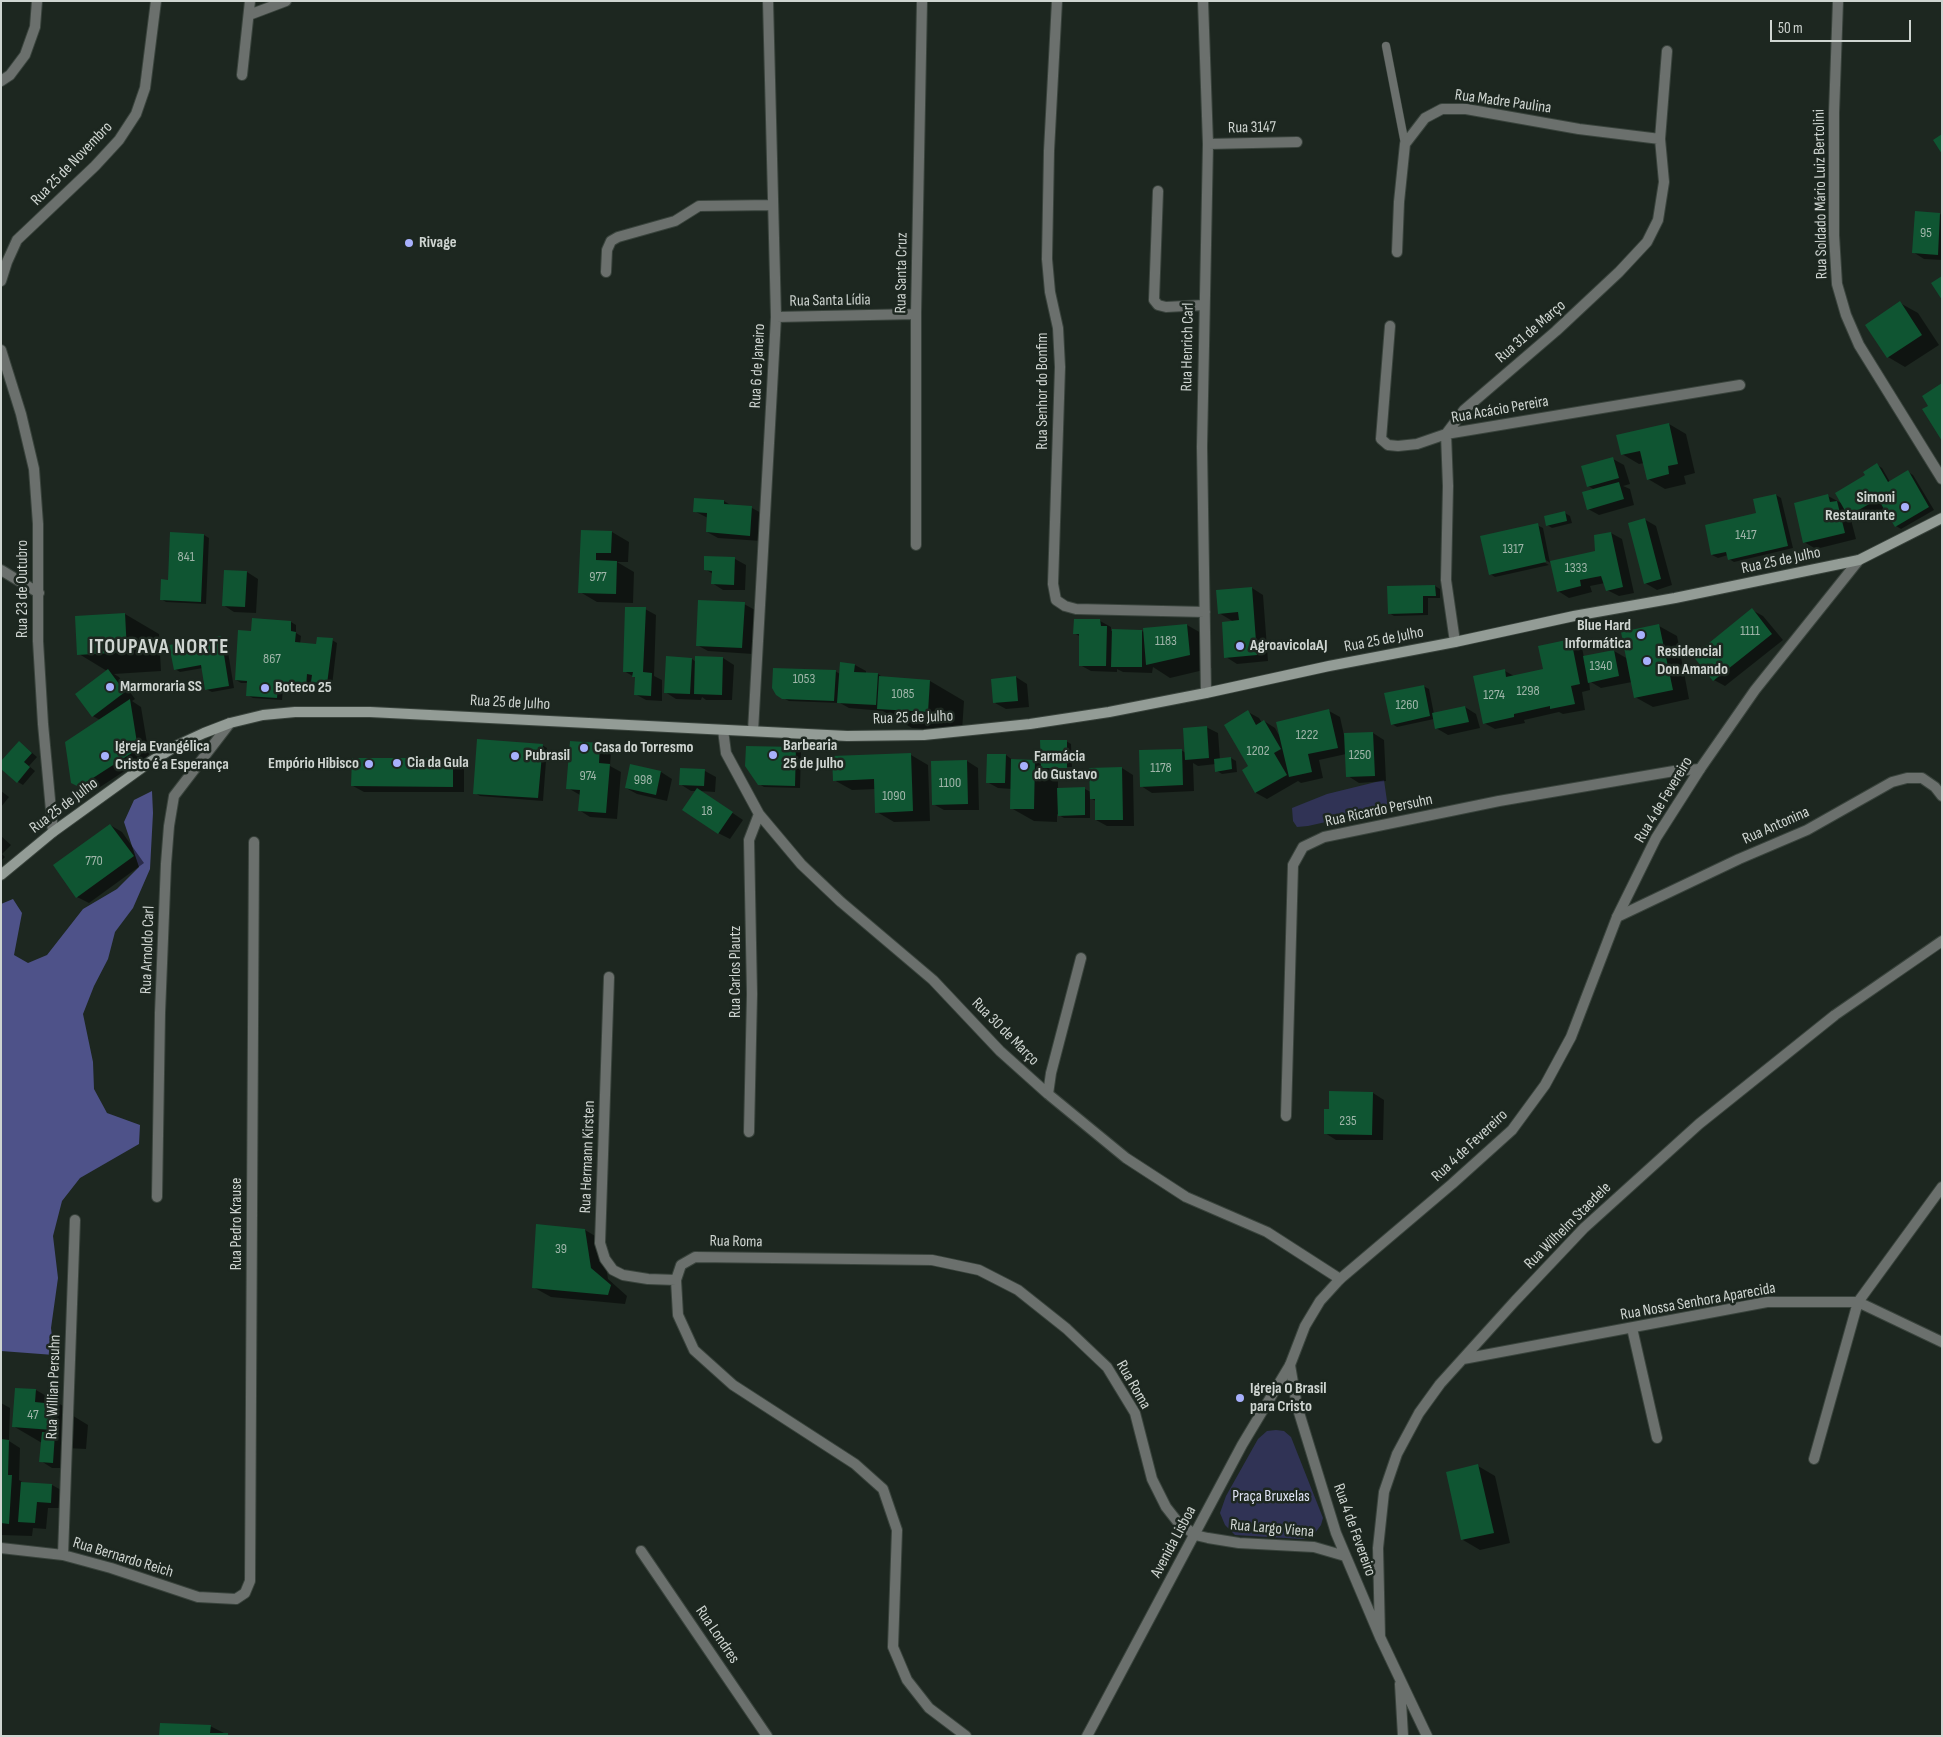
<!DOCTYPE html>
<meta charset="utf-8">
<style>
body{margin:0}
#map{position:relative;width:1943px;height:1737px;overflow:hidden;background:#1d2720;font-family:"Sofia Sans Condensed",sans-serif}
canvas{display:block}
.frame{position:absolute;inset:0;border:2px solid #cfd5d1;pointer-events:none}
.scale{position:absolute;left:1770px;top:20px;width:141px;height:22px;box-sizing:border-box;border:2px solid #cfd5d1;border-top:0;padding-left:6px;font-size:15px;line-height:18px;white-space:nowrap;color:#cfd5d1;-webkit-text-stroke:4px #1d2720;paint-order:stroke}
</style>
<div id="map">
<canvas width="1943" height="1737"></canvas>
<div class="frame"></div>
<div class="scale">50 m</div>
</div>
<script>
const ctx = document.querySelector('canvas').getContext('2d');
ctx.lineJoin = 'round';
function paint(path, color) {
  ctx.fillStyle = color;
  ctx.fill(path, 'evenodd');
}
function poly(rows) {
  const path = new Path2D();
  for (const r of rows) {
    path.moveTo(r[0], r[1]);
    for (let i = 2; i < r.length; i += 2) path.lineTo(r[i], r[i + 1]);
  }
  return path;
}
function strokePath(path, color, width, dash) {
  ctx.strokeStyle = color;
  ctx.lineWidth = width;
  ctx.lineCap = dash ? 'butt' : 'round';
  ctx.setLineDash(dash || []);
  ctx.stroke(path);
}
function write(font, color, halo, rows, align = 'center') {
  ctx.font = font + ' "Sofia Sans Condensed",sans-serif';
  ctx.lineWidth = 5;
  ctx.setLineDash([]);
  ctx.textBaseline = 'middle';
  ctx.strokeStyle = halo;
  ctx.fillStyle = color;
  for (const [text, x, y, turn = 0] of rows) {
    ctx.save();
    ctx.translate(x, y);
    ctx.rotate((+turn || 0) * Math.PI / 180);
    ctx.textAlign = isNaN(turn) ? turn : align;
    if (halo) ctx.strokeText(text, 0, 0);
    ctx.fillText(text, 0, 0);
    ctx.restore();
  }
}
paint(poly([
 [1384,780,1388,808,1308,826,1297,827,1293,821,1292,808,1327,794],
 [1276,1430,1284,1431,1291,1437,1323,1518,1321,1525,1312,1537,1302,1539,1235,1535,1225,1525,1220,1513,1226,1496,1258,1439,1267,1431]
]), '#303355');
paint(poly([
 [152,791,153,813,150,869,133,908,115,932,108,959,94,986,83,1014,93,1062,94,1089,107,1113,140,1125,139,1144,80,1178,62,1201,53,1236,58,1278,51,1328,54,1355,1,1351,1,904,13,899,22,913,14,955,28,963,47,955,83,909,117,889,139,867,124,822,134,800]
]), '#4e5289');
paint(poly([
 [1940,214,1942,215,1942,260,1924,259,1913,252],
 [1900,303,1918,313,1939,345,1905,367,1888,357],
 [1669,424,1686,434,1695,473,1684,476,1686,484,1665,489,1648,479,1644,463,1639,464,1622,454],
 [1613,459,1624,465,1630,484,1623,486,1630,489,1634,505,1599,515,1588,509,1595,490,1588,486],
 [1877,465,1882,468,1890,482,1908,472,1913,475,1934,510,1901,529,1896,526,1885,508,1860,522,1850,516,1856,539,1816,549,1804,542,1828,496,1843,504],
 [1776,495,1781,498,1793,548,1734,562,1729,559,1728,555,1718,558,1712,555],
 [724,501,732,506,752,508,763,514,761,541,718,538,707,532,708,518,694,511],
 [1565,513,1570,516,1572,523,1552,528,1547,525],
 [1644,519,1656,526,1672,585,1657,590,1645,583],
 [1537,525,1543,528,1550,563,1597,552,1611,533,1622,539,1634,593,1619,596,1607,590,1605,583,1590,586,1592,592,1569,598,1558,591,1552,564,1541,557,1540,560,1549,565,1495,577,1490,574],
 [582,531,612,532,629,542,628,562,617,562,634,572,633,603,597,602,580,592],
 [204,535,209,538,206,604,166,602,161,599,169,581],
 [735,559,746,565,745,590,723,590,712,583,713,574,705,569],
 [247,572,258,579,256,613,234,612,223,605],
 [1435,586,1440,589,1440,598,1428,598,1428,615,1394,616,1389,613],
 [1252,588,1263,595,1268,661,1237,664,1226,657,1234,622,1219,613],
 [744,604,755,610,753,654,708,651,697,645],
 [645,609,656,615,654,676,662,680,662,701,646,700,635,694,636,678,624,671],
 [1752,610,1763,616,1783,640,1725,686,1714,680],
 [125,614,159,634,161,671,114,674,119,677,135,699,132,701,141,707,149,755,91,793,72,782,100,720,93,716,107,671,79,654],
 [253,619,291,622,296,625,296,633,301,636,300,644,317,645,332,640,337,643,332,686,318,685,311,681,310,690,283,688,282,700,253,698,247,695,248,683,241,683,236,680,252,632],
 [1100,621,1111,627,1111,631,1142,631,1145,633,1187,625,1210,638,1212,668,1170,678,1153,667,1152,673,1123,672,1117,669,1117,672,1091,671,1080,665,1081,637,1074,633],
 [1659,626,1677,636,1689,699,1653,707,1635,697,1632,682,1601,688,1589,681,1590,690,1582,692,1585,710,1563,714,1559,712,1524,720,1525,723,1495,729,1484,723,1505,671,1514,676,1544,670,1570,640,1582,647,1584,658,1614,651,1628,659],
 [220,637,226,640,234,688,212,692,206,689,203,668,180,672,175,669],
 [723,658,734,665,732,700,706,700,702,697,701,700,676,699,665,692,692,659,696,662],
 [855,665,866,671,866,674,878,674,884,678,930,681,964,701,962,731,912,728,883,711,849,708,840,703,789,701,777,695,835,671,840,674],
 [1016,677,1027,684,1029,707,1006,709,995,703],
 [1423,686,1429,689,1434,714,1465,707,1476,714,1480,728,1448,735,1436,728,1434,719,1397,727,1392,724],
 [1329,711,1340,717,1344,735,1373,733,1384,740,1386,781,1359,783,1348,776,1346,754,1319,760,1323,778,1301,783,1298,781,1267,799,1256,793,1243,770,1250,767,1248,712,1259,718,1262,723,1264,721,1275,728,1280,737],
 [1206,727,1218,733,1220,760,1231,758,1236,761,1237,772,1222,774,1217,771,1216,764,1198,766,1193,763,1194,791,1152,793,1141,786,1181,750,1186,753],
 [1066,741,1071,744,1072,767,1047,767,1050,769,1072,769,1052,770,1058,774,1058,789,1085,789,1091,792,1122,768,1133,775,1134,826,1107,826,1096,820,1096,801,1090,798,1090,818,1064,818,1057,814,1057,822,1034,821,1011,808,1012,789,998,788,987,782,1006,755,1014,761,1035,761,1042,765],
 [571,742,600,745,611,751,610,766,621,772,617,819,590,817,579,810,580,795,568,788],
 [542,745,547,748,543,801,480,796,475,793],
 [24,746,37,757,29,766,35,771,23,785,18,782],
 [796,749,801,752,800,788,764,787,759,784],
 [911,755,928,765,930,821,894,822,877,812,876,789,852,790,834,780],
 [353,759,453,759,464,766,464,792,364,792,353,786],
 [967,761,978,768,979,810,944,810,933,804,932,762],
 [631,766,661,772,672,779,667,801,637,794,626,788],
 [705,771,716,777,715,792,700,791,743,820,730,839,718,833,696,791,691,791,680,784],
 [1,791,9,797,1,807],
 [110,825,122,832,144,863,89,903,77,897],
 [1,836,11,845,2,854,5,857,1,861],
 [1330,1093,1373,1093,1384,1100,1383,1140,1336,1140,1325,1133,1330,1110],
 [585,1230,602,1240,608,1279,627,1296,625,1304,551,1297,533,1287],
 [36,1390,70,1410,70,1414,88,1425,86,1449,66,1448,64,1468,52,1468,41,1461,42,1443,13,1426],
 [1,1403,10,1408,9,1441,20,1448,19,1480,24,1483,52,1485,63,1491,62,1508,48,1508,46,1529,33,1528,32,1536,1,1535],
 [1478,1466,1495,1476,1510,1543,1480,1550,1463,1540],
 [210,1726,230,1736,160,1736]
]), '#0007');
paint(poly([
 [1942,134,1942,154,1933,140],
 [1915,211,1940,213,1938,255,1912,253],
 [1942,276,1942,300,1931,283],
 [1900,301,1922,335,1887,358,1865,325],
 [1942,383,1942,441,1922,409,1928,406,1922,396],
 [1669,423,1678,464,1668,466,1669,474,1647,480,1640,451,1621,455,1616,435],
 [1613,457,1619,478,1587,487,1581,466],
 [1877,463,1888,482,1908,470,1929,507,1895,527,1878,499,1848,516,1835,493,1865,475,1863,472],
 [1619,482,1624,499,1587,510,1582,492],
 [1776,494,1788,546,1728,560,1726,552,1711,555,1705,525,1756,513,1753,499],
 [1828,494,1830,502,1837,501,1845,533,1803,543,1794,503],
 [694,498,724,500,724,504,752,506,750,536,706,532,707,513,693,512],
 [1565,511,1567,521,1546,526,1544,516],
 [1645,518,1661,579,1644,584,1628,523],
 [1538,523,1546,562,1489,575,1480,536],
 [581,530,612,531,611,553,596,553,596,560,617,561,616,594,578,593],
 [170,532,204,534,201,602,160,600,161,579,168,580],
 [1611,532,1623,587,1606,591,1601,576,1580,580,1581,586,1557,592,1550,561,1595,551,1594,535],
 [704,556,735,557,734,585,711,584,712,571,704,570],
 [224,570,247,571,245,607,222,606],
 [1435,585,1436,596,1423,596,1423,613,1388,614,1387,586],
 [1252,587,1257,655,1224,658,1222,622,1239,620,1238,612,1218,614,1216,590],
 [698,600,745,602,742,648,696,646],
 [625,607,646,607,643,672,652,673,651,696,634,695,635,677,632,677,633,672,623,672],
 [1752,608,1772,634,1713,681,1693,656],
 [125,613,127,652,77,655,75,616],
 [252,618,291,621,291,631,296,632,295,642,316,644,317,637,333,638,327,684,311,682,312,675,307,674,306,688,278,686,277,698,246,696,247,681,235,680,238,630,251,631],
 [1074,619,1100,619,1101,626,1107,626,1106,666,1079,666,1079,634,1073,634],
 [1187,624,1190,655,1146,665,1143,628],
 [1659,624,1673,690,1634,698,1621,632],
 [1112,629,1142,630,1142,667,1111,667],
 [221,636,229,686,205,690,201,665,174,670,169,645],
 [1571,639,1580,684,1571,686,1575,704,1550,709,1550,706,1514,714,1514,717,1483,724,1473,676,1505,669,1506,677,1543,669,1538,646],
 [1614,650,1619,676,1588,683,1583,656],
 [666,656,692,658,690,694,664,693],
 [695,656,723,657,722,695,694,694],
 [840,662,855,664,854,672,878,673,876,705,837,703],
 [773,668,836,670,834,701,782,699,776,695,772,688],
 [108,669,125,692,92,717,75,694],
 [879,676,930,680,928,712,877,709],
 [1016,676,1018,701,993,703,991,679],
 [1424,685,1430,716,1391,725,1384,693],
 [130,699,138,749,79,787,71,783,65,742],
 [1465,706,1469,722,1435,729,1432,713],
 [1329,709,1338,748,1308,754,1312,772,1289,777,1276,722],
 [1248,710,1256,725,1264,720,1281,749,1274,753,1287,775,1255,793,1242,770,1248,766,1224,725],
 [1207,726,1209,758,1185,760,1183,728],
 [1373,732,1375,776,1346,777,1344,733],
 [477,739,543,744,538,798,473,794],
 [1040,740,1067,740,1067,768,1041,768],
 [19,741,32,753,24,762,30,767,17,783,1,769,1,761],
 [570,741,600,743,599,763,610,764,606,813,578,811,580,790,566,789],
 [746,746,796,747,795,786,758,785,745,766],
 [1182,749,1183,785,1140,787,1139,750],
 [911,753,913,811,875,813,874,779,833,781,832,756],
 [987,754,1006,754,1005,783,986,783],
 [1231,757,1232,769,1215,772,1214,759],
 [352,758,453,758,453,787,351,786],
 [1011,759,1035,760,1034,809,1010,809],
 [967,760,968,804,932,805,931,761],
 [630,764,661,771,656,795,625,788],
 [1122,767,1123,820,1095,820,1095,799,1090,799,1089,768],
 [680,768,705,769,704,786,679,785],
 [1085,787,1085,815,1058,816,1057,788],
 [697,788,733,812,718,834,682,810],
 [110,824,134,856,76,898,53,865],
 [1329,1091,1373,1092,1372,1135,1324,1134,1324,1109,1329,1109],
 [536,1224,585,1229,591,1268,611,1285,608,1295,532,1288],
 [15,1388,36,1389,35,1402,54,1404,52,1430,12,1427],
 [42,1432,55,1433,53,1463,39,1462],
 [1,1439,9,1440,8,1475,12,1475,9,1524,1,1523],
 [1478,1464,1494,1533,1461,1540,1446,1472],
 [21,1482,52,1484,51,1503,37,1502,35,1523,18,1522],
 [160,1723,211,1725,210,1733,228,1733,228,1736,159,1736]
]), '#0f5532');
const service = poly([
 [1386,46,1405,144]
]);
const minor = poly([
 [1057,1,1049,151,1047,259,1050,292,1058,328,1060,367,1053,584,1056,600,1065,606,1076,609,1205,612],
 [1203,1,1208,144,1202,447,1206,693],
 [1838,1,1834,113,1834,235,1837,284,1846,315,1859,345,1942,479],
 [249,15,286,1],
 [242,75,250,1],
 [1,81,10,75,25,55,35,27,37,1],
 [1208,144,1297,142],
 [1158,191,1154,300,1158,305,1166,307,1204,305],
 [1397,252,1399,202,1405,144,1425,118,1442,109,1466,109,1579,129,1660,139],
 [606,272,607,250,611,241,618,237,675,221,699,206,773,205],
 [1,281,7,262,17,240,95,166,119,140,136,114,145,88,156,1],
 [776,317,916,314],
 [1390,326,1381,439,1388,445,1398,446,1417,444,1446,434,1740,385],
 [1,350,21,414,34,469,38,524,38,641,43,724,53,832],
 [916,545,916,314,922,1],
 [1,570,39,593],
 [1455,642,1446,580,1448,486,1446,434,1464,410,1556,331,1619,272,1647,242,1658,220,1664,182,1660,139,1667,51],
 [723,730,726,753,759,814,801,864,841,902,933,980,1000,1051,1048,1094,1126,1158,1186,1197,1267,1232,1340,1279],
 [753,731,776,317,768,1],
 [1617,917,1739,859,1807,830,1892,782,1907,778,1922,778,1935,787,1942,796],
 [609,977,600,1243,605,1259,613,1270,623,1275,648,1279,676,1280],
 [1048,1094,1051,1073,1081,958],
 [1286,1116,1293,865,1303,847,1324,837,1499,801,1674,771,1700,769],
 [749,1132,752,994,749,840,759,814],
 [157,1197,160,1013,166,864,169,826,174,796,230,723],
 [1632,1328,1657,1438],
 [1463,1359,1767,1302,1858,1302,1942,1342],
 [1290,1365,1297,1406,1336,1533,1380,1637,1427,1736],
 [1814,1459,1858,1302,1942,1187],
 [1,1548,63,1555,111,1568,198,1597,236,1599,245,1593,250,1581,254,842],
 [641,1551,767,1736],
 [63,1555,75,1220],
 [1380,1637,1378,1548,1384,1492,1397,1454,1419,1413,1440,1384,1515,1301,1584,1228,1699,1124,1835,1015,1942,941],
 [1400,1684,1403,1736],
 [966,1736,929,1708,907,1680,893,1647,897,1530,883,1489,855,1464,733,1385,694,1350,678,1315,676,1280,681,1265,695,1257,932,1260,979,1270,1018,1290,1067,1329,1107,1367,1135,1413,1152,1479,1166,1507,1177,1521,1195,1535,1208,1538,1239,1543,1314,1547,1345,1556]
]);
const tertiary = poly([
 [1087,1736,1242,1445,1290,1365,1305,1326,1320,1301,1340,1279,1452,1184,1512,1130,1545,1085,1571,1037,1617,917,1656,838,1700,769,1755,690,1859,560]
]);
const secondary = poly([
 [1,875,53,832,150,762,178,745,204,733,230,723,263,715,295,712,370,712,847,736,924,735,1030,724,1109,712,1206,693,1329,666,1455,642,1574,616,1675,598,1859,560,1942,518]
]);
strokePath(service, '#39433c', 9);
strokePath(minor, '#39433c', 12);
strokePath(tertiary, '#39433c', 12);
strokePath(secondary, '#39433c', 12);
strokePath(service, '#6b706d', 8);
strokePath(minor, '#6b706d', 10);
strokePath(tertiary, '#6b706d', 10);
strokePath(secondary, '#939c96', 10);
for (const [x, y, r, color] of [
 [409,243,5,"#a8b0fc"],
 [1905,507,5,"#a8b0fc"],
 [1641,635,5,"#a8b0fc"],
 [1240,646,5,"#a8b0fc"],
 [1647,661,5,"#a8b0fc"],
 [110,687,5,"#a8b0fc"],
 [265,688,5,"#a8b0fc"],
 [584,748,5,"#a8b0fc"],
 [773,755,5,"#a8b0fc"],
 [105,756,5,"#a8b0fc"],
 [515,756,5,"#a8b0fc"],
 [397,763,5,"#a8b0fc"],
 [369,764,5,"#a8b0fc"],
 [1024,766,5,"#a8b0fc"],
 [1240,1398,5,"#a8b0fc"]
]) {
  const dot = new Path2D();
  dot.arc(x, y, r, 0, 2 * Math.PI);
  ctx.fillStyle = color;
  ctx.fill(dot);
  strokePath(dot, '#1d2720', 2);
}
write('14px', '#9fb5a9', null, [
 ["95",1926,233],
 ["1417",1746,535],
 ["1317",1513,549],
 ["841",186,557],
 ["1333",1576,568],
 ["977",598,577],
 ["1111",1750,631],
 ["1183",1166,641],
 ["867",272,659],
 ["1340",1601,666],
 ["1053",804,679],
 ["1298",1528,691],
 ["1085",903,694],
 ["1274",1494,695],
 ["1260",1407,705],
 ["1222",1307,735],
 ["1202",1258,751],
 ["1250",1360,755],
 ["1178",1161,768],
 ["974",588,776],
 ["998",643,780],
 ["1100",950,783],
 ["1090",894,796],
 ["18",707,811],
 ["770",94,861],
 ["235",1348,1121],
 ["39",561,1249],
 ["47",33,1415]
]);
write('16px', '#cfd5d1', '#1d2720', [
 ["Rua Madre Paulina",1503,102,8],
 ["Rua 3147",1252,128,-1],
 ["Rua 25 de Novembro",72,164,-46],
 ["Rua Soldado Mário Luiz Bertolini",1821,194,-91],
 ["Rua Santa Cruz",902,273,-89],
 ["Rua Santa Lídia",830,301,-1],
 ["Rua 31 de Março",1531,332,-41],
 ["Rua Henrich Carl",1188,347,-89],
 ["Rua 6 de Janeiro",758,366,-87],
 ["Rua Senhor do Bonfim",1043,391,-90],
 ["Rua Acácio Pereira",1500,410,-10],
 ["Rua 25 de Julho",1781,561,-12],
 ["Rua 23 de Outubro",23,589,-90],
 ["Rua 25 de Julho",1384,640,-11],
 ["Rua 25 de Julho",510,703,3],
 ["Rua 25 de Julho",913,718,-2],
 ["Rua 4 de Fevereiro",1664,800,-59],
 ["Rua 25 de Julho",64,806,-37],
 ["Rua Ricardo Persuhn",1379,811,-12],
 ["Rua Antonina",1776,826,-24],
 ["Rua Arnoldo Carl",148,950,-88],
 ["Rua Carlos Plautz",736,972,-90],
 ["Rua 30 de Março",1005,1032,45],
 ["Rua 4 de Fevereiro",1470,1146,-43],
 ["Rua Hermann Kirsten",588,1157,-88],
 ["Rua Pedro Krause",237,1224,-90],
 ["Rua Wilhelm Staedele",1568,1226,-45],
 ["Rua Roma",736,1242,1],
 ["Rua Nossa Senhora Aparecida",1698,1302,-10],
 ["Rua Roma",1133,1385,60],
 ["Rua Willian Persuhn",54,1387,-88],
 ["Rua Largo Viena",1272,1529,5],
 ["Rua 4 de Fevereiro",1354,1530,70],
 ["Avenida Lisboa",1174,1542,-62],
 ["Rua Bernardo Reich",123,1558,17],
 ["Rua Londres",717,1635,56]
]);
write('bold 16px', '#cfd5d1', '#1d2720', [
 ["Rivage",419,243],
 ["Simoni",1895,498,"right"],
 ["Restaurante",1895,516,"right"],
 ["Blue Hard",1631,626,"right"],
 ["Informática",1631,644,"right"],
 ["AgroavicolaAJ",1250,646],
 ["Residencial",1657,652],
 ["Don Amando",1657,670],
 ["Marmoraria SS",120,687],
 ["Boteco 25",275,688],
 ["Barbearia",783,746],
 ["25 de Julho",783,764],
 ["Igreja Evangélica",115,747],
 ["Cristo é a Esperança",115,765],
 ["Casa do Torresmo",594,748],
 ["Pubrasil",525,756],
 ["Farmácia",1034,757],
 ["do Gustavo",1034,775],
 ["Cia da Gula",407,763],
 ["Empório Hibisco",359,764,"right"],
 ["Igreja O Brasil",1250,1389],
 ["para Cristo",1250,1407]
], 'left');
write('16px', '#e0e3f4', '#1d2720', [
 ["Praça Bruxelas",1271,1497]
]);
ctx.letterSpacing = '1px';
write('bold 21px', '#cfd5d1', '#1d2720', [
 ["ITOUPAVA NORTE",159,648]
]);
ctx.letterSpacing = '0px';
</script>
